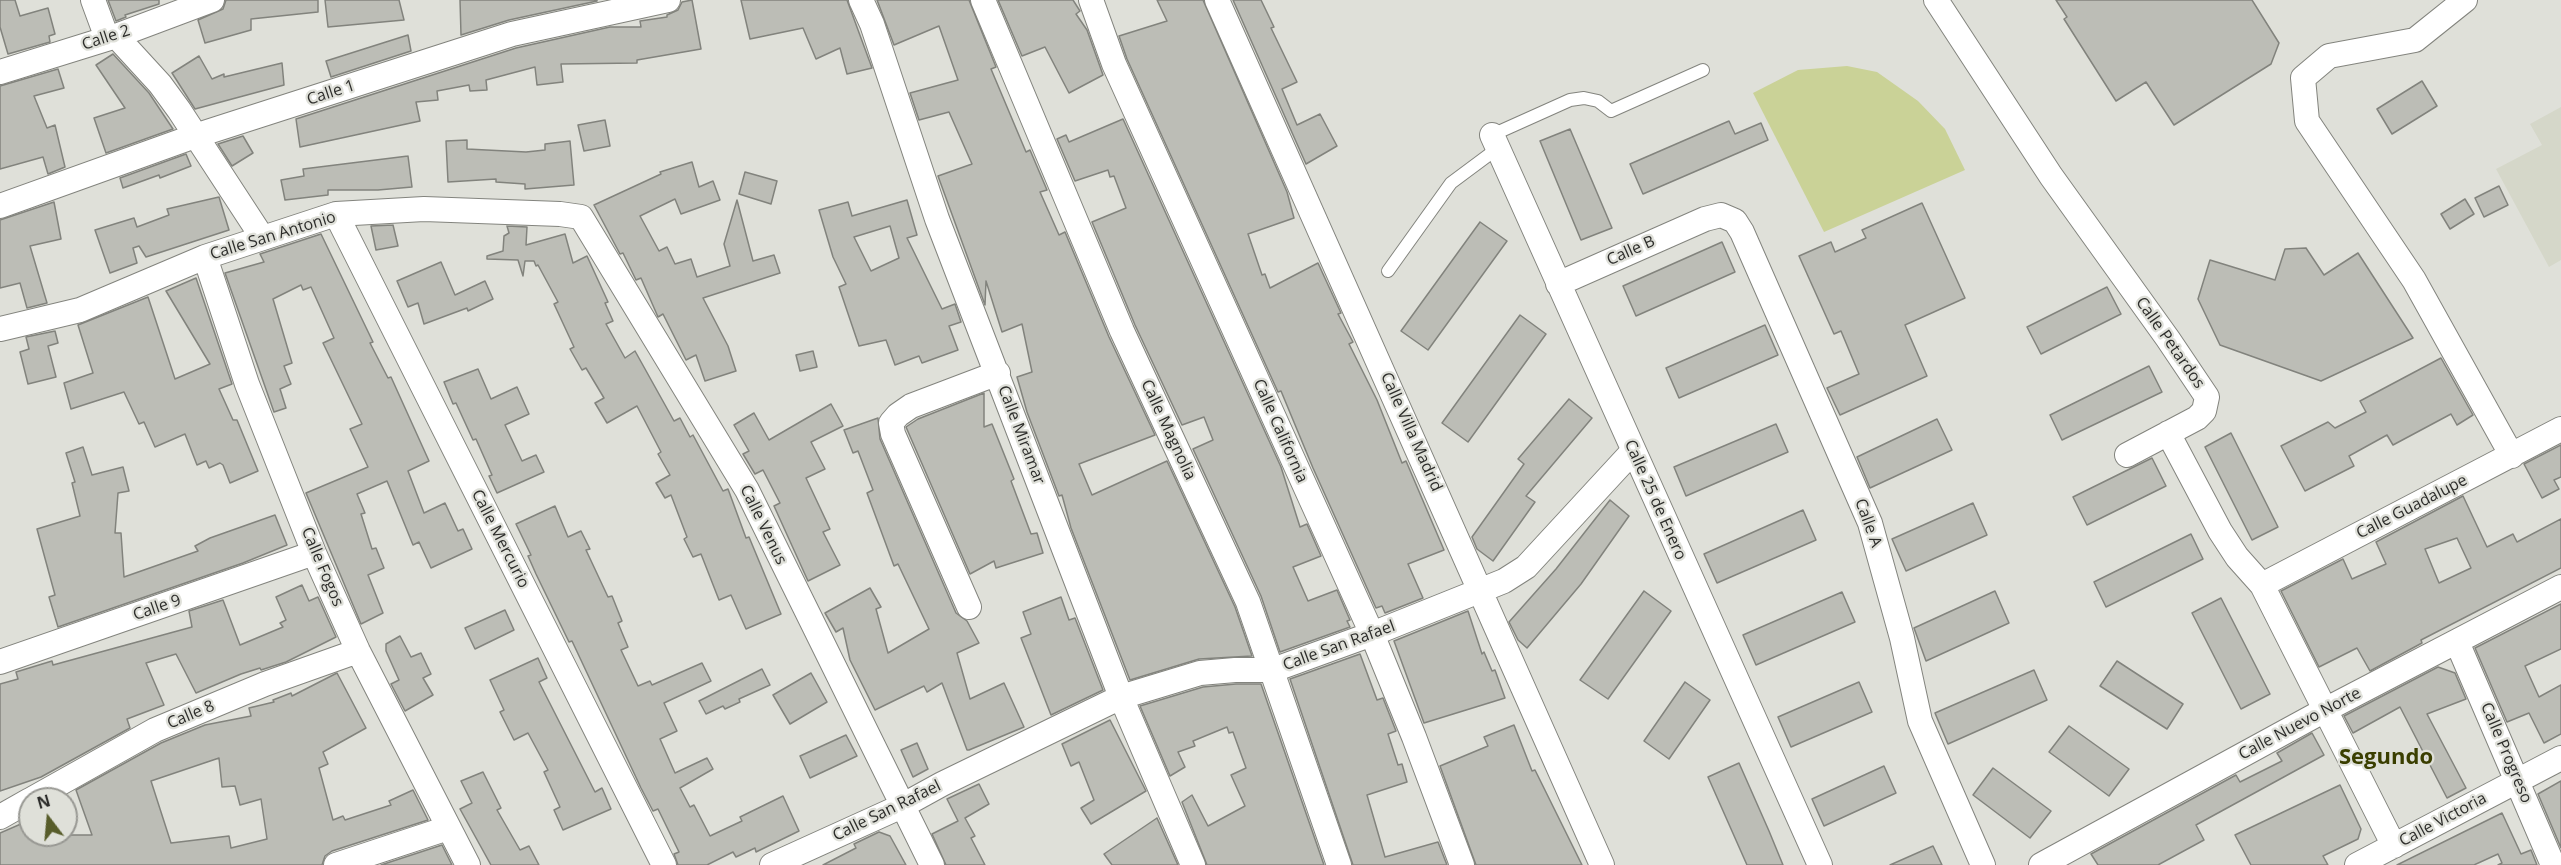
<!DOCTYPE html>
<style>
body{margin:0}
#map{position:relative;width:2561px;height:865px;overflow:hidden;background:#dfe0d9;font-family:"Open Sans",sans-serif}
canvas{display:block}
.north{position:absolute;left:18px;top:787px;width:60px;height:60px;box-sizing:border-box;background:#dfe0d9;border:2px solid #989893;border-radius:50%;rotate:344deg;font-size:16px;font-weight:700;line-height:24px;text-align:center;color:#2d2d2b}
.north::after{content:'';display:block;margin:auto;width:21px;height:27px;background:#585d2b;clip-path:polygon(50% 0,100% 100%,50% 72%,0 100%)}
</style>
<div id="map">
<canvas width="2561" height="865"></canvas>
<div class="north">N</div>
</div>
<script>
const ctx = document.querySelector('canvas').getContext('2d');
ctx.lineJoin = 'round';
function paint(path, color) {
  ctx.fillStyle = color;
  ctx.fill(path, 'evenodd');
}
function poly(rows) {
  const path = new Path2D();
  for (const r of rows) {
    path.moveTo(r[0], r[1]);
    for (let i = 2; i < r.length; i += 2) path.lineTo(r[i], r[i + 1]);
  }
  return path;
}
function strokePath(path, color, width, dash) {
  ctx.strokeStyle = color;
  ctx.lineWidth = width;
  ctx.lineCap = dash ? 'butt' : 'round';
  ctx.setLineDash(dash || []);
  ctx.stroke(path);
}
function write(font, color, halo, rows, align = 'center') {
  ctx.font = font + ' "Open Sans",sans-serif';
  ctx.lineWidth = 4.5;
  ctx.setLineDash([]);
  ctx.textBaseline = 'middle';
  ctx.strokeStyle = halo;
  ctx.fillStyle = color;
  for (const [text, x, y, turn = 0] of rows) {
    ctx.save();
    ctx.translate(x, y);
    ctx.rotate((+turn || 0) * Math.PI / 180);
    ctx.textAlign = isNaN(turn) ? turn : align;
    if (halo) ctx.strokeText(text, 0, 0);
    ctx.fillText(text, 0, 0);
    ctx.restore();
  }
}
paint(poly([
 [2561,107,2561,260,2549,267,2496,169,2542,145,2530,124]
]), '#d5d7c9');
paint(poly([
 [1847,66,1877,72,1918,101,1945,129,1965,170,1824,232,1753,93,1798,70]
]), '#cad297');
const building = poly([
 [0,0,15,0,20,16,48,8,55,34,49,36,50,42,8,54,0,27,0,0],
 [108,0,159,0,159,4,125,15,126,17,116,21,108,0],
 [226,0,318,0,318,12,251,19,251,30,205,43,198,20,223,9,226,0],
 [325,0,399,0,404,20,328,27,325,0],
 [460,0,597,0,597,1,509,20,461,35,460,0],
 [692,0,701,49,637,60,637,63,561,64,563,82,537,85,535,67,486,80,487,90,470,91,469,85,437,91,438,100,416,102,420,121,300,147,296,119,516,48,610,27,641,27,640,21,667,17,667,15,678,10,682,2,692,0],
 [741,0,847,0,872,68,847,74,840,48,816,59,803,28,750,39,741,0],
 [877,0,969,0,996,67,991,69,1026,152,1030,150,1047,190,1040,192,1059,235,1065,232,1109,337,1155,435,1079,464,1092,495,1167,461,1235,607,1252,656,1199,659,1130,680,1071,528,1062,495,1059,496,1027,412,1017,377,1032,372,1022,324,1002,332,986,281,985,305,938,176,972,164,949,112,919,120,910,93,958,80,939,26,894,45,877,0],
 [998,0,1073,0,1080,11,1076,14,1087,30,1103,75,1069,93,1045,47,1022,56,998,0],
 [1157,0,1203,0,1287,192,1294,218,1248,234,1262,275,1265,274,1270,288,1318,263,1323,274,1341,313,1338,314,1353,342,1349,344,1377,400,1402,463,1406,461,1444,550,1408,564,1423,598,1385,613,1382,606,1376,608,1313,468,1281,391,1278,392,1127,59,1119,36,1167,21,1157,0],
 [1233,0,1261,0,1274,27,1271,28,1297,82,1282,89,1297,125,1320,114,1337,146,1306,164,1233,0],
 [2056,0,2252,0,2279,43,2271,64,2174,125,2146,82,2116,101,2064,19,2067,17,2056,0],
 [408,35,411,51,331,77,326,61,408,35],
 [113,54,149,93,173,129,106,153,94,118,125,108,96,65,113,54],
 [199,56,212,79,224,74,224,77,282,63,284,85,195,109,172,73,199,56],
 [58,69,64,88,34,96,47,128,55,125,65,167,48,174,43,157,0,169,0,86,58,69],
 [2422,81,2437,106,2392,134,2377,109,2422,81],
 [1123,119,1281,467,1300,527,1307,524,1321,556,1293,567,1308,601,1337,590,1350,620,1347,621,1350,627,1280,652,1261,596,1193,449,1213,440,1204,417,1182,425,1135,325,1092,222,1126,208,1114,176,1110,177,1108,170,1075,181,1057,139,1066,135,1069,142,1123,119],
 [605,120,610,146,584,151,578,125,605,120],
 [1729,121,1735,134,1761,123,1768,140,1643,194,1630,164,1729,121],
 [1570,129,1612,228,1581,240,1540,141,1570,129],
 [243,136,253,153,232,166,218,144,243,136],
 [467,140,467,149,526,152,545,150,545,144,570,141,574,185,525,189,525,184,496,182,496,179,448,182,446,141,467,140],
 [186,154,191,166,160,178,159,175,123,188,120,178,186,154],
 [408,156,412,187,378,190,328,190,328,195,285,200,281,180,304,176,303,169,408,156],
 [692,162,699,187,713,181,720,200,681,214,675,199,640,216,659,251,667,247,675,264,691,259,697,277,730,266,724,244,737,200,753,261,774,255,780,273,703,298,728,346,736,371,705,381,696,355,686,360,663,314,658,317,641,278,636,280,623,253,620,254,594,205,661,174,660,172,692,162],
 [745,172,777,181,771,204,739,194,745,172],
 [2499,186,2508,205,2484,217,2475,198,2499,186],
 [219,197,229,230,146,257,139,246,133,248,137,263,110,273,95,230,134,218,137,227,169,215,167,209,219,197],
 [2465,199,2474,214,2450,229,2441,214,2465,199],
 [907,200,917,235,907,238,942,309,955,304,961,322,949,326,958,350,922,363,919,356,895,365,886,340,859,346,839,287,846,284,833,257,819,210,848,202,852,216,907,200],
 [890,226,899,258,871,271,854,237,890,226],
 [54,202,61,239,30,246,47,303,27,308,20,283,0,288,0,220,54,202],
 [1922,203,1965,298,1905,325,1927,376,1840,415,1827,388,1859,374,1841,331,1834,334,1799,256,1831,242,1835,252,1866,238,1862,230,1922,203],
 [1480,222,1507,241,1428,350,1401,331,1480,222],
 [393,225,398,246,376,250,371,226,393,225],
 [507,226,527,227,526,245,565,234,573,263,587,256,608,302,605,303,613,321,606,324,625,358,635,351,674,421,680,418,690,437,693,435,723,491,728,489,746,538,749,537,781,614,746,629,731,595,719,600,701,554,693,557,684,539,687,537,671,495,665,498,656,483,670,475,658,454,661,452,637,406,607,423,595,403,604,398,586,368,582,370,570,349,574,347,554,304,558,302,538,265,536,266,534,261,525,261,523,276,518,260,487,259,487,256,503,251,504,236,509,233,507,226],
 [321,234,373,342,370,343,388,378,391,377,429,461,408,471,424,513,445,503,458,531,463,529,472,549,431,568,419,542,413,545,387,481,357,494,365,513,361,514,372,549,376,548,384,568,368,575,383,613,361,624,306,493,368,467,350,429,362,424,323,343,334,338,311,287,303,290,301,285,273,299,292,363,284,366,291,384,280,389,286,408,274,412,225,273,264,262,260,254,321,234],
 [1722,242,1735,272,1636,316,1623,286,1722,242],
 [2306,248,2324,275,2358,253,2413,338,2321,381,2220,345,2198,299,2210,260,2275,280,2285,249,2306,248],
 [441,262,455,295,485,281,493,299,468,311,467,308,424,324,418,303,408,307,397,281,441,262],
 [196,278,232,384,219,389,233,420,237,420,258,471,230,483,223,465,220,463,209,468,206,461,197,465,185,434,155,447,144,422,139,424,124,392,71,409,64,383,93,373,78,325,148,297,175,379,210,364,166,291,196,278],
 [2107,287,2121,314,2041,354,2027,327,2107,287],
 [1520,315,1546,334,1468,442,1442,423,1520,315],
 [1765,325,1778,355,1679,398,1666,368,1765,325],
 [55,331,58,343,48,346,56,377,28,384,20,352,29,349,26,337,55,331],
 [813,351,817,367,800,371,796,355,813,351],
 [2441,358,2473,415,2457,425,2451,414,2393,445,2387,435,2349,456,2354,466,2305,491,2281,446,2328,422,2335,428,2366,412,2360,401,2441,358],
 [2149,366,2162,392,2062,440,2050,415,2149,366],
 [478,369,491,399,517,387,529,414,505,425,522,461,536,455,544,472,497,493,489,476,492,475,476,439,473,440,456,403,453,404,444,382,478,369],
 [984,393,984,427,992,424,1014,479,1011,481,1031,534,1037,533,1043,553,996,568,994,561,970,574,906,427,918,419,984,393],
 [1569,399,1592,418,1526,496,1535,502,1493,561,1477,549,1472,537,1524,464,1518,459,1569,399],
 [831,404,843,426,811,442,825,469,806,478,830,529,823,532,840,565,808,581,774,506,780,503,763,470,755,474,743,454,749,451,734,425,754,413,769,440,831,404],
 [878,418,880,439,956,613,967,621,979,643,957,653,970,699,1004,683,1024,727,969,750,967,750,942,683,927,692,924,686,875,710,850,660,843,628,836,632,825,613,870,588,881,607,876,609,888,653,929,629,898,564,894,566,867,493,873,490,858,451,853,453,844,430,878,418],
 [1937,419,1952,450,1870,488,1857,457,1937,419],
 [1776,424,1788,452,1686,496,1674,467,1776,424],
 [2231,433,2278,527,2252,540,2205,447,2231,433],
 [2561,445,2561,477,2554,480,2559,489,2542,498,2524,464,2561,445],
 [83,447,92,475,123,467,129,491,118,493,115,533,121,533,124,577,198,551,195,546,210,538,275,515,287,545,243,563,58,627,49,597,55,595,37,529,80,516,72,483,75,482,66,453,83,447],
 [2152,458,2166,486,2087,525,2073,497,2152,458],
 [2463,496,2487,547,2513,534,2517,542,2561,519,2561,568,2421,640,2422,643,2370,671,2357,648,2319,667,2281,591,2343,559,2352,579,2386,564,2376,542,2463,496],
 [2457,538,2471,568,2439,583,2425,549,2457,538],
 [1610,500,1629,516,1581,584,1527,648,1518,640,1509,622,1556,569,1610,500],
 [1973,503,1987,535,1906,571,1892,539,1973,503],
 [555,506,568,537,581,531,590,549,586,550,608,597,612,596,622,621,618,623,628,647,621,650,638,686,650,681,652,685,702,663,711,681,664,703,677,731,660,739,675,773,707,758,713,769,680,788,690,807,694,805,710,836,742,821,740,817,783,796,799,831,756,852,755,848,736,857,733,852,707,865,678,865,674,854,679,852,658,809,653,811,641,788,572,641,569,642,536,574,528,556,531,555,516,524,555,506],
 [1803,510,1816,540,1717,583,1704,554,1803,510],
 [2191,534,2203,559,2106,607,2094,582,2191,534],
 [302,585,309,601,318,597,336,637,286,662,261,670,260,668,241,674,196,693,176,654,146,663,164,705,127,719,130,728,41,777,0,791,0,684,18,679,16,672,52,661,53,665,192,627,189,611,223,600,240,645,283,627,280,623,286,620,276,597,302,585],
 [1644,591,1671,611,1608,699,1580,680,1644,591],
 [1995,591,2009,623,1926,661,1914,628,1995,591],
 [1842,592,1855,622,1756,665,1743,635,1842,592],
 [1061,597,1069,620,1075,618,1103,690,1051,715,1021,638,1031,634,1023,612,1061,597],
 [2221,598,2270,694,2241,709,2192,613,2221,598],
 [2561,604,2561,649,2525,666,2539,697,2561,685,2561,734,2544,743,2529,713,2507,722,2475,648,2561,604],
 [505,610,514,630,475,649,465,628,505,610],
 [1468,611,1482,654,1484,652,1492,671,1495,670,1505,698,1424,723,1394,641,1468,611],
 [400,636,411,657,421,653,431,674,423,678,433,695,405,711,391,684,399,680,386,651,386,644,400,636],
 [1360,654,1377,700,1383,698,1396,731,1388,734,1398,765,1402,764,1407,782,1367,795,1385,857,1438,842,1447,865,1353,865,1290,679,1360,654],
 [538,658,547,678,539,682,595,792,602,788,611,809,563,830,554,810,560,807,544,772,548,770,528,733,514,740,500,712,504,710,490,680,538,658],
 [2117,661,2183,704,2167,729,2100,686,2117,661],
 [2438,667,2455,673,2466,699,2427,714,2466,788,2447,798,2400,707,2353,733,2344,716,2438,667],
 [762,669,770,685,739,699,740,702,725,709,723,706,706,714,699,701,762,669],
 [2034,670,2047,700,1948,744,1935,713,2034,670],
 [337,673,366,728,323,752,328,764,319,768,333,820,343,816,345,820,391,805,389,801,413,790,428,820,332,851,325,856,322,865,0,865,0,833,30,820,30,835,92,835,76,790,161,743,205,725,251,716,249,708,274,702,273,700,291,693,292,696,337,673],
 [219,758,222,787,235,786,240,805,261,799,267,839,231,848,229,836,171,843,151,781,219,758],
 [811,673,827,702,790,724,773,695,811,673],
 [1685,682,1710,700,1669,759,1644,741,1685,682],
 [1859,682,1872,712,1791,747,1778,717,1859,682],
 [1236,684,1261,684,1324,865,1207,865,1182,802,1192,795,1208,826,1245,806,1231,775,1246,768,1233,732,1229,733,1227,727,1193,741,1195,746,1178,752,1185,767,1170,776,1140,706,1203,687,1236,684],
 [1110,720,1146,791,1091,824,1081,808,1094,800,1079,762,1071,766,1062,744,1110,720],
 [1514,725,1532,771,1535,770,1582,865,1476,865,1440,766,1488,746,1484,737,1514,725],
 [2069,726,2129,769,2109,796,2049,752,2069,726],
 [2312,733,2324,755,2196,825,2204,840,2158,865,2098,865,2091,854,2236,775,2240,782,2282,761,2277,753,2312,733],
 [846,735,857,756,810,778,800,756,846,735],
 [917,743,928,769,913,777,901,750,917,743],
 [1739,763,1769,831,1783,865,1747,865,1708,777,1739,763],
 [1884,766,1896,793,1824,826,1812,799,1884,766],
 [1993,768,2051,811,2030,838,1973,795,1993,768],
 [483,772,501,808,497,810,520,850,529,846,539,865,491,865,460,809,472,803,461,781,483,772],
 [2561,781,2561,848,2538,794,2561,781],
 [979,784,989,804,965,818,975,836,971,838,985,865,946,865,932,834,958,821,947,799,979,784],
 [2340,785,2361,829,2358,839,2323,856,2328,865,2251,865,2235,835,2340,785],
 [2502,813,2521,854,2531,850,2537,865,2498,865,2502,863,2498,854,2474,865,2397,865,2502,813],
 [1157,818,1178,865,1112,865,1104,854,1157,818],
 [879,832,890,836,906,865,823,865,856,848,854,844,879,832],
 [442,845,452,865,381,865,442,845],
 [1933,846,1942,865,1890,865,1933,846]
]);
paint(building, '#bcbdb6');
strokePath(building, '#82837d', 1.5);
const lane = poly([
 [1492,135,1570,100,1584,98,1598,101,1611,111,1703,70],
 [1388,271,1451,183,1498,148]
]);
const street = poly([
 [93,0,107,38],
 [861,0,872,24,937,219,1121,697,1193,865],
 [983,0,1122,331,1248,602,1339,865],
 [1091,0,1114,64,1372,634,1414,737,1462,865],
 [1217,0,1602,865],
 [1936,0,2051,176,2168,339,2207,397,2204,411,2197,418,2127,455],
 [2465,0,2415,40,2329,56,2303,78,2307,121,2414,280,2512,456],
 [116,36,160,84,179,110,262,237],
 [0,72,116,36,212,0],
 [1492,135,1820,865],
 [0,206,195,136,512,34,668,0],
 [336,214,664,865],
 [205,257,247,384,314,553,358,651,468,865],
 [1558,284,1705,219,1721,215,1735,221,1742,232,1870,523,1902,638,1920,721,1983,865],
 [0,329,80,310,205,257,336,214,424,209,560,214,581,217,747,490,932,865],
 [2168,433,2220,531,2237,557,2262,585,2394,846],
 [2262,585,2561,429],
 [969,607,893,434,891,423,898,415,911,406,998,373],
 [2457,642,2553,865],
 [0,662,314,553],
 [32,799,155,730,265,684,358,651],
 [0,817,30,800],
 [336,865,448,828],
 [772,865,902,806,942,784,1121,697,1200,673,1235,670,1273,670,1372,634,1504,581,1526,567,1633,451],
 [2041,865,2325,710,2561,587],
 [2357,865,2561,758]
]);
strokePath(lane, '#83847e', 14);
strokePath(street, '#83847e', 26);
strokePath(lane, '#fff', 12);
strokePath(street, '#fff', 24);
write('16px', '#2d2d2b', '#dfe0d9', [
 ["Calle 2",106,38,-18],
 ["Calle 1",331,93,-18],
 ["Calle San Antonio",273,236,-17],
 ["Calle B",1631,251,-24],
 ["Calle Petardos",2170,343,55],
 ["Calle Magnolia",1168,430,65],
 ["Calle California",1280,431,66],
 ["Calle Villa Madrid",1411,432,66],
 ["Calle Miramar",1021,435,69],
 ["Calle 25 de Enero",1655,500,66],
 ["Calle Guadalupe",2412,507,-27],
 ["Calle A",1868,523,70],
 ["Calle Venus",763,525,64],
 ["Calle Mercurio",500,539,63],
 ["Calle Fogos",322,567,67],
 ["Calle 9",157,608,-19],
 ["Calle San Rafael",1339,646,-20],
 ["Calle 8",191,715,-23],
 ["Calle Nuevo Norte",2300,724,-28],
 ["Calle Progreso",2506,753,67],
 ["Calle San Rafael",887,811,-26],
 ["Calle Victoria",2443,820,-28]
]);
write('bold 22px', '#3a3e00', '#dfe0d9', [
 ["Segundo",2386,758]
]);
</script>
